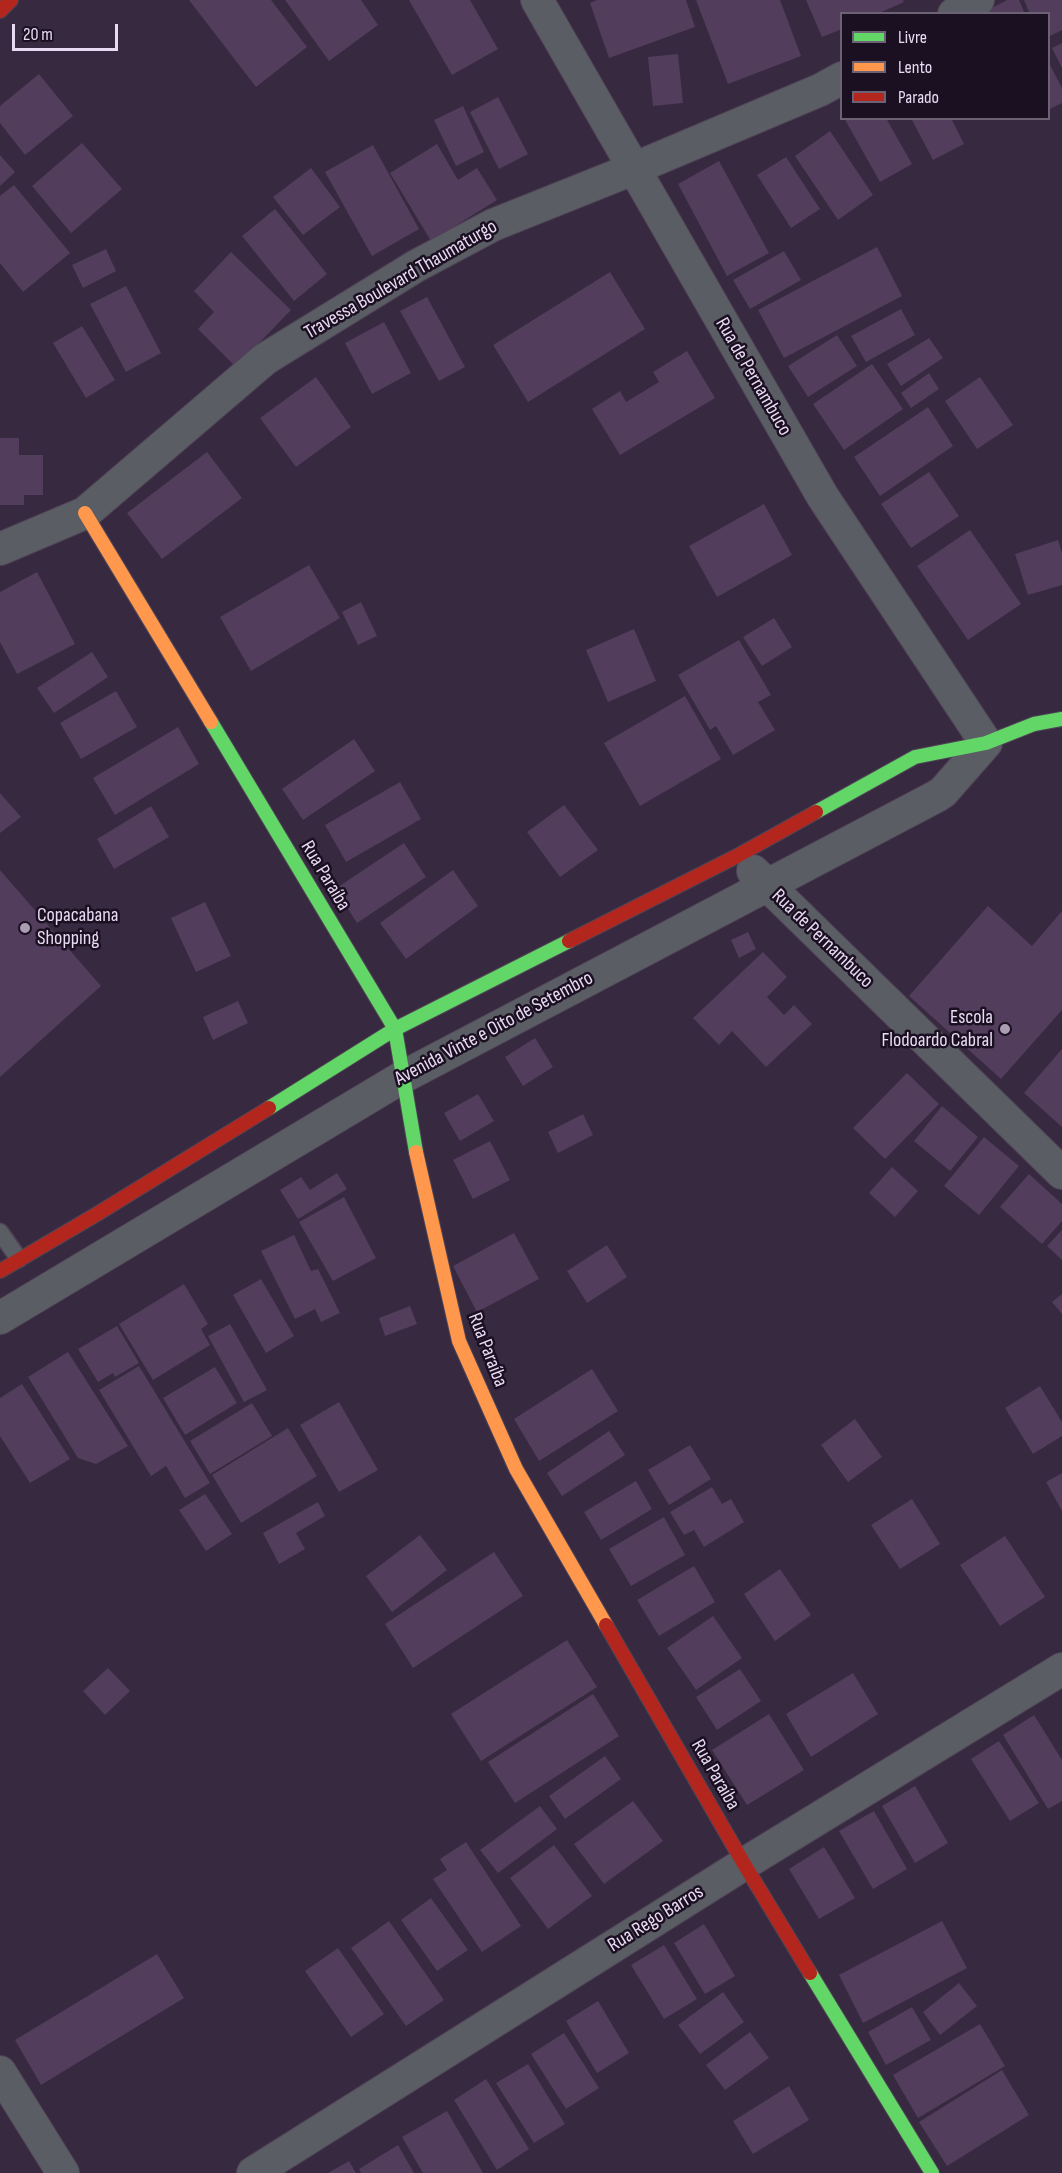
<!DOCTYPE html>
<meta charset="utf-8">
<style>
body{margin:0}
#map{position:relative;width:1062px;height:2173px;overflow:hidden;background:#37293f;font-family:"Sofia Sans Condensed",sans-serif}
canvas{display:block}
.legend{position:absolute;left:840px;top:12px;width:210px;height:108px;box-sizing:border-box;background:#1b1021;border:2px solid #6d6175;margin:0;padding:8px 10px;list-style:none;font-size:18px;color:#e9daf3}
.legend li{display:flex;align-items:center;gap:12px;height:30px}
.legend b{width:30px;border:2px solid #6d6175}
.scale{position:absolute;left:12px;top:24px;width:106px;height:27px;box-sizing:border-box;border:3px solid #e9daf3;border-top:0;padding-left:8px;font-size:18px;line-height:21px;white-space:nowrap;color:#e9daf3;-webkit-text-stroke:4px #1b1021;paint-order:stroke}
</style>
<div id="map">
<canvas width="1062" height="2173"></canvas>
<ul class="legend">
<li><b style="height:8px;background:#63d668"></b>Livre</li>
<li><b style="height:8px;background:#ff974d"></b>Lento</li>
<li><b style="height:8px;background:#b3261e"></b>Parado</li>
</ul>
<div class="scale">20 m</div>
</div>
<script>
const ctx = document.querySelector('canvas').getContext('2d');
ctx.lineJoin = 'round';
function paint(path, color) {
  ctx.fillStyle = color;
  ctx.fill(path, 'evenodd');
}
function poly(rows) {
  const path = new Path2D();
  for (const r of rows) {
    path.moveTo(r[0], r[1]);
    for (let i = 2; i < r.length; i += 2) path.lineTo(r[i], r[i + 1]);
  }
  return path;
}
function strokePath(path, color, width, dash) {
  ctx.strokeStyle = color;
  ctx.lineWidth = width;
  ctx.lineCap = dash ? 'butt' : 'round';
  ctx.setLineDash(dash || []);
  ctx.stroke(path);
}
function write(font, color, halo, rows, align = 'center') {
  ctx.font = font + ' "Sofia Sans Condensed",sans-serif';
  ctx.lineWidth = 5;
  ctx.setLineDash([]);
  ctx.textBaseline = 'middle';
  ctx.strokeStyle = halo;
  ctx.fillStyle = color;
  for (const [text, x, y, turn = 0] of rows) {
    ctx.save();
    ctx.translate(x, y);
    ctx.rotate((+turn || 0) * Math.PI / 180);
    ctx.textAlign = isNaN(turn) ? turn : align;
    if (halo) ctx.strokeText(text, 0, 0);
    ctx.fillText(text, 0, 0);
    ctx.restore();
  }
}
paint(poly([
 [189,0,271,0,307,47,256,87],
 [285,0,361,0,378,25,329,61],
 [409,0,470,0,498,49,452,75],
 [597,0,686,0,695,27,609,58,590,3],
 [696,0,780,0,801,56,728,84],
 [806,0,903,0,904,2,877,14,842,14,842,29,822,37],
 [1007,0,1019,0,1025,14,980,14],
 [1024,0,1062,0,1062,30,1048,37,1048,14,1030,14],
 [1062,43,1062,68,1052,48],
 [678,54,683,103,653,106,648,57],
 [1048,61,1062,88,1062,103,1048,110],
 [39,74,73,116,25,155,0,123,0,106],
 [498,97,528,154,499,169,470,112],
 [463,106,484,152,456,166,434,120],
 [844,118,886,118,912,164,880,182],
 [911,118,951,118,964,144,933,160],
 [830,131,873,195,838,220,795,156],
 [82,143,122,189,71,233,32,186],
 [437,144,458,180,477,168,497,200,431,241,390,173],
 [373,145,419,229,372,256,325,172],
 [0,155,15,172,0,186],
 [786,157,820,209,791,228,757,175],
 [719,161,769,253,727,276,678,184],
 [311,168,340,207,303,235,273,197],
 [14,185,70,253,23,292,0,263,0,196],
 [275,209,327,274,294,301,242,236],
 [877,247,902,296,784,358,758,310],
 [106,249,116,271,83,288,72,265],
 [784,251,801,280,750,309,733,280],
 [231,252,291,310,236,367,198,329,214,312,194,291],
 [610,272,645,329,528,402,493,345],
 [126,286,161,353,126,372,90,304],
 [427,297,465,367,439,381,400,311],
 [901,309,915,335,866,362,851,336],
 [384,322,411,373,372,394,345,343],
 [82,326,115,380,86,398,53,343],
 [837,335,857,366,808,397,788,366],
 [929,338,943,358,901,386,887,364],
 [687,351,715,398,620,455,592,409,620,391,626,402,659,382,653,372],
 [872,364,903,409,844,450,813,404],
 [929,373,939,389,911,408,901,393],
 [316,377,351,427,296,467,260,418],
 [980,377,1013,425,977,449,945,401],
 [928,407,953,446,880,496,854,457],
 [0,438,19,438,19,455,43,455,43,495,24,495,24,505,0,505],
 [207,452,242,498,162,559,127,513],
 [929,472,959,516,911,548,881,504],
 [764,504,792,555,717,597,689,546],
 [970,530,1021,604,968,640,917,566],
 [1058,540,1062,553,1062,585,1028,595,1015,554],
 [309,565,340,618,251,671,220,617],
 [37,572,75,644,17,674,0,642,0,592],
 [361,602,377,636,358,645,342,612],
 [774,618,792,647,762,666,743,637],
 [634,629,656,681,608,702,586,650],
 [739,640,771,695,758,702,775,730,733,755,716,726,710,730,678,675],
 [92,652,108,677,54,713,37,688],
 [116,691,137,727,81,759,60,723],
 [685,696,721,759,640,806,604,743],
 [178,727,199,764,115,815,93,778],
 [354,739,375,771,303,820,282,789],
 [400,782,421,819,346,862,325,825],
 [0,793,21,817,0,833],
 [564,805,598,850,560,877,527,832],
 [151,806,169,837,114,869,97,839],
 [404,843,426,877,357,923,335,889],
 [0,870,101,986,0,1077],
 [453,870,478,906,406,959,380,923],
 [205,902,231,956,196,972,171,918],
 [988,906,1032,946,1062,911,1062,1010,1001,1079,909,996],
 [748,932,756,949,739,958,731,940],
 [763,952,787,977,767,997,784,1015,794,1005,812,1024,766,1067,732,1031,719,1045,693,1018],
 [238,1001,248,1023,213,1040,203,1017],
 [535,1038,553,1067,523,1086,505,1057],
 [1062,1049,1062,1127,1024,1093],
 [907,1073,939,1104,885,1159,853,1128],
 [478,1094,494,1121,460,1141,444,1113],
 [942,1106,978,1137,950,1171,914,1141],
 [583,1114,593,1135,558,1153,548,1132],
 [984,1137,1019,1166,979,1215,944,1186],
 [490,1141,510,1180,473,1199,453,1160],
 [892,1167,918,1191,895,1217,869,1193],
 [337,1173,347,1189,298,1219,280,1190,301,1177,310,1190],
 [1029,1174,1062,1204,1062,1221,1042,1244,1000,1207],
 [344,1197,376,1258,333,1281,299,1222],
 [1062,1230,1062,1260,1047,1246],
 [514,1233,539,1279,477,1312,453,1266],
 [294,1235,311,1271,318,1269,340,1313,321,1322,315,1309,295,1319,261,1251],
 [607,1245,627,1277,587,1303,567,1271],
 [261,1279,294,1336,266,1353,233,1295],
 [184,1284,208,1324,201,1329,210,1345,153,1380,119,1324],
 [1062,1294,1062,1314,1052,1302],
 [410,1306,417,1324,385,1336,379,1318],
 [230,1324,267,1390,244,1402,208,1336],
 [117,1326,139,1363,115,1377,113,1373,98,1382,78,1349],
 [68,1352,128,1446,96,1464,78,1458,28,1377],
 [139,1366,210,1483,185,1498,166,1466,151,1476,99,1390],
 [215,1367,237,1403,185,1435,163,1398],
 [592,1369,618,1411,539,1461,514,1419],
 [22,1384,70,1459,30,1483,0,1436,0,1398],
 [1040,1386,1062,1422,1062,1436,1033,1454,1005,1408],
 [339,1402,378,1470,339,1492,300,1425],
 [252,1403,272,1436,210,1474,190,1441],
 [855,1419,882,1457,848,1482,821,1445],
 [288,1428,317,1476,241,1523,212,1475],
 [609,1431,625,1455,562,1496,547,1473],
 [690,1445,711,1479,669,1505,648,1470],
 [1062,1473,1062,1511,1046,1482],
 [636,1481,652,1509,601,1540,584,1512],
 [712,1487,722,1504,731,1499,744,1522,704,1547,694,1530,684,1535,670,1512],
 [205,1494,232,1534,206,1551,179,1510],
 [912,1499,940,1544,900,1569,871,1525],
 [318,1502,325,1516,296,1533,305,1549,279,1564,263,1533],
 [664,1517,685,1555,631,1586,609,1549],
 [420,1535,447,1570,392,1612,366,1576],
 [1005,1536,1045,1597,1000,1626,960,1565],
 [494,1552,523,1596,413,1668,385,1624],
 [694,1566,715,1602,659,1636,637,1600],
 [780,1569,811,1615,775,1641,744,1594],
 [713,1616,742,1658,696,1690,667,1648],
 [567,1640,597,1687,481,1761,451,1714],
 [108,1668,130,1691,105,1715,83,1691],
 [740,1669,761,1701,717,1730,696,1697],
 [853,1673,878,1714,811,1757,786,1714],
 [593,1694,619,1736,515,1803,488,1762],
 [769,1714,804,1770,747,1805,712,1750],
 [1034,1715,1062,1760,1062,1801,1048,1809,1003,1735],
 [999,1741,1039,1803,1010,1821,971,1759],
 [605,1756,621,1779,565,1819,549,1796],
 [915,1786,948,1843,915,1863,882,1806],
 [633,1801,663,1841,604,1884,574,1844],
 [540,1806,557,1829,498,1873,480,1850],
 [874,1811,907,1869,873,1889,839,1831],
 [466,1842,521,1926,482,1952,433,1879,447,1870,440,1859],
 [554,1845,592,1896,548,1929,510,1878],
 [824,1847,855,1898,819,1919,789,1869],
 [431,1898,468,1950,437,1971,401,1920],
 [389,1921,444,2000,406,2026,351,1948],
 [942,1921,967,1968,863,2023,839,1975],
 [704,1924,735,1976,705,1994,674,1943],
 [664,1945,697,1999,664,2019,631,1965],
 [338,1948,384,2014,351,2037,305,1971],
 [157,1954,184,1998,41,2085,15,2040],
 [959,1983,977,2006,940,2035,923,2012],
 [723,1992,744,2022,700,2054,678,2025],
 [598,2001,629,2053,597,2073,566,2021],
 [912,2007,931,2040,886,2065,868,2032],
 [980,2024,1005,2066,918,2118,893,2075],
 [750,2032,769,2058,725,2090,706,2065],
 [564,2033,599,2088,566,2109,531,2054],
 [528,2064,565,2124,534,2143,496,2083],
 [1002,2070,1029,2115,947,2166,919,2122],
 [486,2079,529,2149,497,2170,454,2100],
 [789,2086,809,2120,753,2154,733,2121],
 [447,2111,483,2173,423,2173,402,2137],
 [398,2145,414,2173,361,2173,359,2169],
 [349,2161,356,2173,328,2173]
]), '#523d5c');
const lane = poly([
 [0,1232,19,1259]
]);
const street = poly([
 [954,14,978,0],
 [0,549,85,513,265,359,416,266,493,225,633,169,820,90,842,78],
 [753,871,1062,1173],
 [0,1318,401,1078,937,796,943,792,986,743,823,497,537,0],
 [0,2072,63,2173],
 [253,2173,744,1864,1062,1669]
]);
const fast = poly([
 [211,722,395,1029,416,1152],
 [816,812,915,757,986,743,1034,724,1062,719],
 [269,1108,395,1029,569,941],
 [810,1973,932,2173]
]);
const slow = poly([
 [85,513,211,722],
 [416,1152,459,1341,516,1469,606,1625]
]);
const jam = poly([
 [0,11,11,0],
 [569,941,737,856,816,812],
 [0,1271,97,1214,269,1108],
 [606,1625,744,1864,810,1973]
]);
strokePath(lane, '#4f4456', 19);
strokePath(street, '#4f4456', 34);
strokePath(fast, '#4f4456', 16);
strokePath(slow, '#4f4456', 16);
strokePath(jam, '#4f4456', 16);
strokePath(lane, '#5b5d65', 16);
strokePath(street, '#5b5d65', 32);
strokePath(fast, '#63d668', 14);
strokePath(slow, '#ff974d', 14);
strokePath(jam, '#b3261e', 14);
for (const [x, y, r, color] of [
 [25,928,6,"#ab9cb4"],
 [1005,1029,6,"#ab9cb4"]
]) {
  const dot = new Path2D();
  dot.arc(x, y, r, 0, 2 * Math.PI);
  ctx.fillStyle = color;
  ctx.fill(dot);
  strokePath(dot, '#1b1021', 2);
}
write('20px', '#e9daf3', '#1b1021', [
 ["Travessa Boulevard Thaumaturgo",401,280,-30],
 ["Rua de Pernambuco",753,377,60],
 ["Rua Paraíba",325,876,59],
 ["Rua de Pernambuco",822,939,44],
 ["Avenida Vinte e Oito de Setembro",494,1029,-28],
 ["Rua Paraíba",487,1350,69],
 ["Rua Paraíba",715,1775,60],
 ["Rua Rego Barros",656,1919,-32]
]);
write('20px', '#e9daf3', '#1b1021', [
 ["Copacabana",37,916],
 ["Shopping",37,939],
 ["Escola",993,1018,"right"],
 ["Flodoardo Cabral",993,1041,"right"]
], 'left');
</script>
